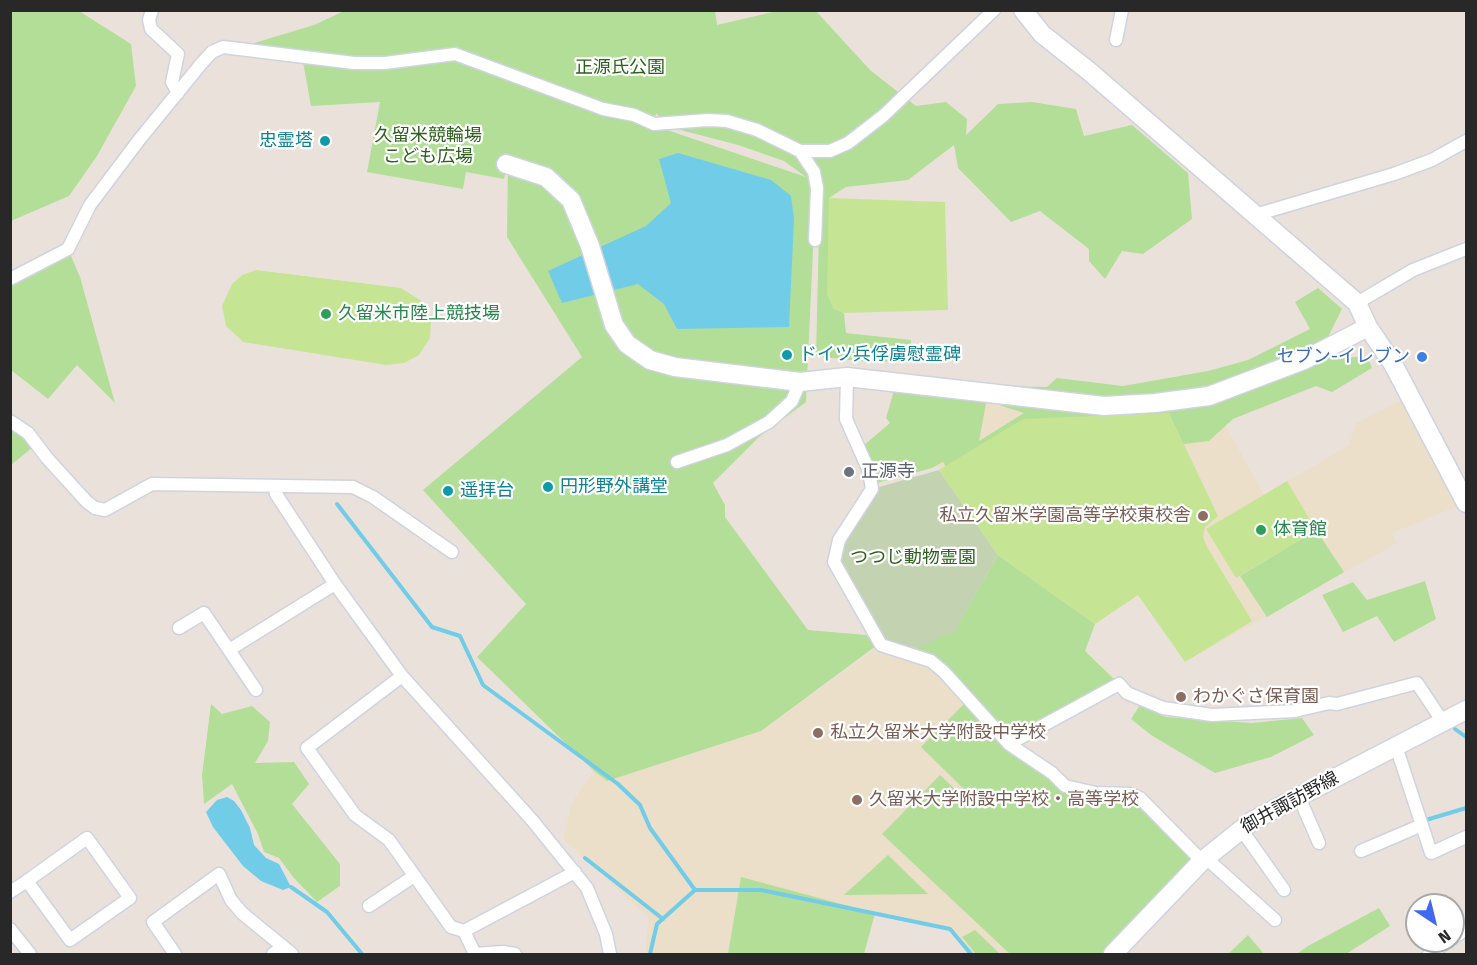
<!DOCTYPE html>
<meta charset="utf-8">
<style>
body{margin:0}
#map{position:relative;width:1477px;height:965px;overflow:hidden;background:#eae2da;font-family:"Fira Sans",sans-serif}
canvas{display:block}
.frame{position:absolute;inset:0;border:12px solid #282828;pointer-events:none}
.north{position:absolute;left:1405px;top:893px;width:60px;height:60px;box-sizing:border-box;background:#fff;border:2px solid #a9a9a9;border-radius:50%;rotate:145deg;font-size:16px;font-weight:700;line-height:24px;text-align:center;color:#282828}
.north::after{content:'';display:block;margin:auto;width:21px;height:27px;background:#4068f0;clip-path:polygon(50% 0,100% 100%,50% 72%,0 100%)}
</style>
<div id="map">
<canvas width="1477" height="965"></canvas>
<div class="frame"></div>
<div class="north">N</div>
</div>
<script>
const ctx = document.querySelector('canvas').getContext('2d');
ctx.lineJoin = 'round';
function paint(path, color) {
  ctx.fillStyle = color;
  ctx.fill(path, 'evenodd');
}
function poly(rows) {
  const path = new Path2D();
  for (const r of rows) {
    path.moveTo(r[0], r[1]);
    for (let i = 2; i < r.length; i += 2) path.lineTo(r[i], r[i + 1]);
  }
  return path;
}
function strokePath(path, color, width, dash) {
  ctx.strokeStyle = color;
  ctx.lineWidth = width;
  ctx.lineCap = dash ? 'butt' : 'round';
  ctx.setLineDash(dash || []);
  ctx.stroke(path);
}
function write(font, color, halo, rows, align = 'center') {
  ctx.font = font + ' "Fira Sans","Noto Sans JP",sans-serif';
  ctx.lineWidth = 4.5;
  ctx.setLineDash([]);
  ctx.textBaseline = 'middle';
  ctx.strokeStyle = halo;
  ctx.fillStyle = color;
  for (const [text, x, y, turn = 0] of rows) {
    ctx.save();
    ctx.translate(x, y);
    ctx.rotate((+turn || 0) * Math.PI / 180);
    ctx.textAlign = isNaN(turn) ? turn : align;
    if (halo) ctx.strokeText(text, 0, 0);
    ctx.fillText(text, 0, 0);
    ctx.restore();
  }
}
paint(poly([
 [993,394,1209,396,1264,495,1349,445,1356,423,1410,396,1466,503,1392,533,1397,543,1185,662,1138,595,1095,624,998,555,939,470,928,447,977,421],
 [881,645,928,664,1009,744,1065,786,1130,794,1113,954,971,954,950,929,875,915,864,954,646,954,648,917,563,839,572,802,594,771,608,781,761,731]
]), '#ebdfca');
paint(poly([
 [11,10,79,11,131,44,136,86,97,156,69,196,11,221],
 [715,10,717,25,777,11,816,11,870,70,916,106,946,102,967,119,966,135,998,104,1032,102,1076,109,1084,136,1132,125,1188,173,1192,219,1143,254,1122,251,1105,279,1089,261,1089,249,1040,211,1011,222,958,168,954,145,908,180,846,187,829,198,833,308,844,313,846,333,911,340,911,362,857,361,816,356,820,188,816,185,806,402,759,437,713,483,725,505,725,517,808,630,866,635,876,646,761,731,607,781,594,771,477,657,526,604,423,490,582,357,507,237,508,161,504,179,466,172,463,189,367,172,380,102,311,106,302,56,241,47,314,25,344,11],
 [611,111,654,124,656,113,669,127,738,145,784,161,806,177],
 [68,249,80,277,115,403,77,365,48,399,11,370,10,279],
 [1318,288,1342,309,1329,335,1344,358,1367,356,1372,368,1332,392,1316,386,1233,419,1209,441,949,472,943,462,932,468,877,483,863,446,890,423,886,418,895,387,987,398,979,441,1024,413,999,405,1001,386,1047,387,1057,378,1123,386,1208,371,1248,360,1310,329,1295,302],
 [11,421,33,447,11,465],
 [1316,530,1344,572,1267,617,1240,576],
 [998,555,1095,624,1085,651,1114,679,1010,736,949,668,916,648,955,630],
 [1425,581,1436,619,1394,642,1377,616,1343,632,1322,595,1353,582,1367,600],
 [211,704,222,714,252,706,270,722,268,741,255,763,294,762,309,784,292,804,340,864,340,886,317,902,293,877,279,858,264,852,258,834,232,784,204,804,202,775],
 [964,704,1007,746,1064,788,1098,799,1130,797,1142,805,1199,862,1107,954,1010,954,882,834,940,775,961,795,967,792,921,747],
 [1140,705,1166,717,1252,723,1302,718,1314,735,1271,757,1215,773,1151,735,1131,719],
 [888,855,928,894,844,895],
 [741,877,875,913,864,954,728,954],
 [1379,908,1390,926,1346,954,1297,954,1308,946],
 [975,930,1000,954,976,954,962,937],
 [1248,935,1264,954,1228,954]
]), '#b3de98');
paint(poly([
 [939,470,998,555,955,631,907,653,881,645,834,562,872,489]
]), '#c3d3b2');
paint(poly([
 [829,198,945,202,948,310,844,313,833,308,827,294],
 [256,270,401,288,426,304,431,323,430,338,419,355,404,363,386,365,243,342,226,326,222,306,232,284,242,275],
 [1169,413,1218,516,1205,527,1203,537,1207,547,1252,621,1185,662,1138,595,1095,624,998,555,939,470,1023,419],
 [1287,481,1316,530,1236,578,1206,529]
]), '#c6e594');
paint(poly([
 [678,153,771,180,791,196,794,219,789,327,677,329,664,304,638,284,562,303,548,271,646,226,671,203,659,159],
 [227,797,234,801,241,810,250,828,254,845,266,858,279,864,291,887,283,890,261,881,243,866,213,827,206,812,217,800]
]), '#71cce7');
strokePath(poly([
 [337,504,432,627,460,636,483,685,618,784,640,805,650,828,695,890,761,890,950,929,971,954],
 [1455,729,1466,737],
 [1426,820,1466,808],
 [585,858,663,919],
 [291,887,327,912,362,954],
 [650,954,657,924,695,890]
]), '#71cce7', 4);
const street = poly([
 [152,10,149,20,151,29,178,54,172,82,178,93],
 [1116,40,1122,10],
 [800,151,814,172,817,188,815,240],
 [1255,215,1394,174,1432,160,1466,141],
 [10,279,68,249,90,205,139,140,201,64,212,52,223,47,354,63,385,63,455,54,603,109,634,115,654,124,708,120,727,121,757,130,800,151,830,151,848,143,883,116,994,10],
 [1357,303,1413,270,1466,249],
 [847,377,846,419,869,471,872,489,839,540,834,562,881,645,931,661,944,672,1009,744,1052,773,1065,786,1096,793,1130,794,1140,798,1202,861],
 [10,421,28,433,47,458,87,502,95,508,105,510,152,484,353,487,373,497,452,552],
 [677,462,727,445,769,422,792,401,800,382],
 [275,487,276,494,335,584,402,676,532,820,587,888,606,934,610,954],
 [179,628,204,613,256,690],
 [229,650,335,584],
 [402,676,307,748,355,815,389,840,451,927,464,931,475,954,503,952,515,954],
 [1009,744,1119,684,1127,693,1163,708,1212,715,1295,711,1329,703,1337,704,1417,683,1443,722],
 [1396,746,1431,853,1466,837],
 [1299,797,1319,843],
 [1241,829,1284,890],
 [1361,851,1422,825],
 [1206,858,1275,920],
 [10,892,27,881,87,838,130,898,70,940,27,881],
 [369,906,414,876],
 [10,929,30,954],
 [464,931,575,872],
 [1453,938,1466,929],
 [175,954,153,922,219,874,231,900,242,913,292,954],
 [273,954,282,947],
 [1429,954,1449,941]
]);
const secondary = poly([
 [1023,10,1042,34,1090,72,1357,303,1368,327,1393,364,1466,503],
 [506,164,546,177,571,200,590,246,614,325,627,344,650,360,675,367,800,382,847,377,1104,406,1155,403,1209,396,1304,360,1368,327],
 [1113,954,1202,861,1252,821,1466,710]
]);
strokePath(street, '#cfd3e0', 15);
strokePath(secondary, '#cfd3e0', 21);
strokePath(street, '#fff', 12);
strokePath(secondary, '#fff', 18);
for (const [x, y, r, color] of [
 [325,141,6,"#0f9aa8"],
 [326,314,6,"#2e9e5b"],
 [787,355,6,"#0f9aa8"],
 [1422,357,6,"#3f7fe0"],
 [849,472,6,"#6b7280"],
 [548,487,6,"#0f9aa8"],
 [448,491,6,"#0f9aa8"],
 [1203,516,6,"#8d6e63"],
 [1261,530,6,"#2e9e5b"],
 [1181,697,6,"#8d6e63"],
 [818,733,6,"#8d6e63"],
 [857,800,6,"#8d6e63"]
]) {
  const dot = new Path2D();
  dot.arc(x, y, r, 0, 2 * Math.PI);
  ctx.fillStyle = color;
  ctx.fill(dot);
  strokePath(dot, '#fff', 2);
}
write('18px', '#2d601d', '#fff', [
 ["正源氏公園",620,68],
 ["久留米競輪場",428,136],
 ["こども広場",428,157],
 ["つつじ動物霊園",913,558]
]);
write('18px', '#0d838f', '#fff', [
 ["忠霊塔",313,141,"right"],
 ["ドイツ兵俘虜慰霊碑",799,355],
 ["円形野外講堂",560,487],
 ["遥拝台",460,491]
], 'left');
write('18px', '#27864d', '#fff', [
 ["久留米市陸上競技場",338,314],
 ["体育館",1273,530]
], 'left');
write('18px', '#366cbe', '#fff', [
 ["セブン-イレブン",1410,357]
], 'right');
write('18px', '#5b616d', '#fff', [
 ["正源寺",861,472]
], 'left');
write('18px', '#785e54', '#fff', [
 ["私立久留米学園高等学校東校舎",1191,516,"right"],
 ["わかぐさ保育園",1193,697],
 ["私立久留米大学附設中学校",830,733],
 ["久留米大学附設中学校・高等学校",869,800]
], 'left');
write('18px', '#282828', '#fff', [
 ["御井諏訪野線",1290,803,-29]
]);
</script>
